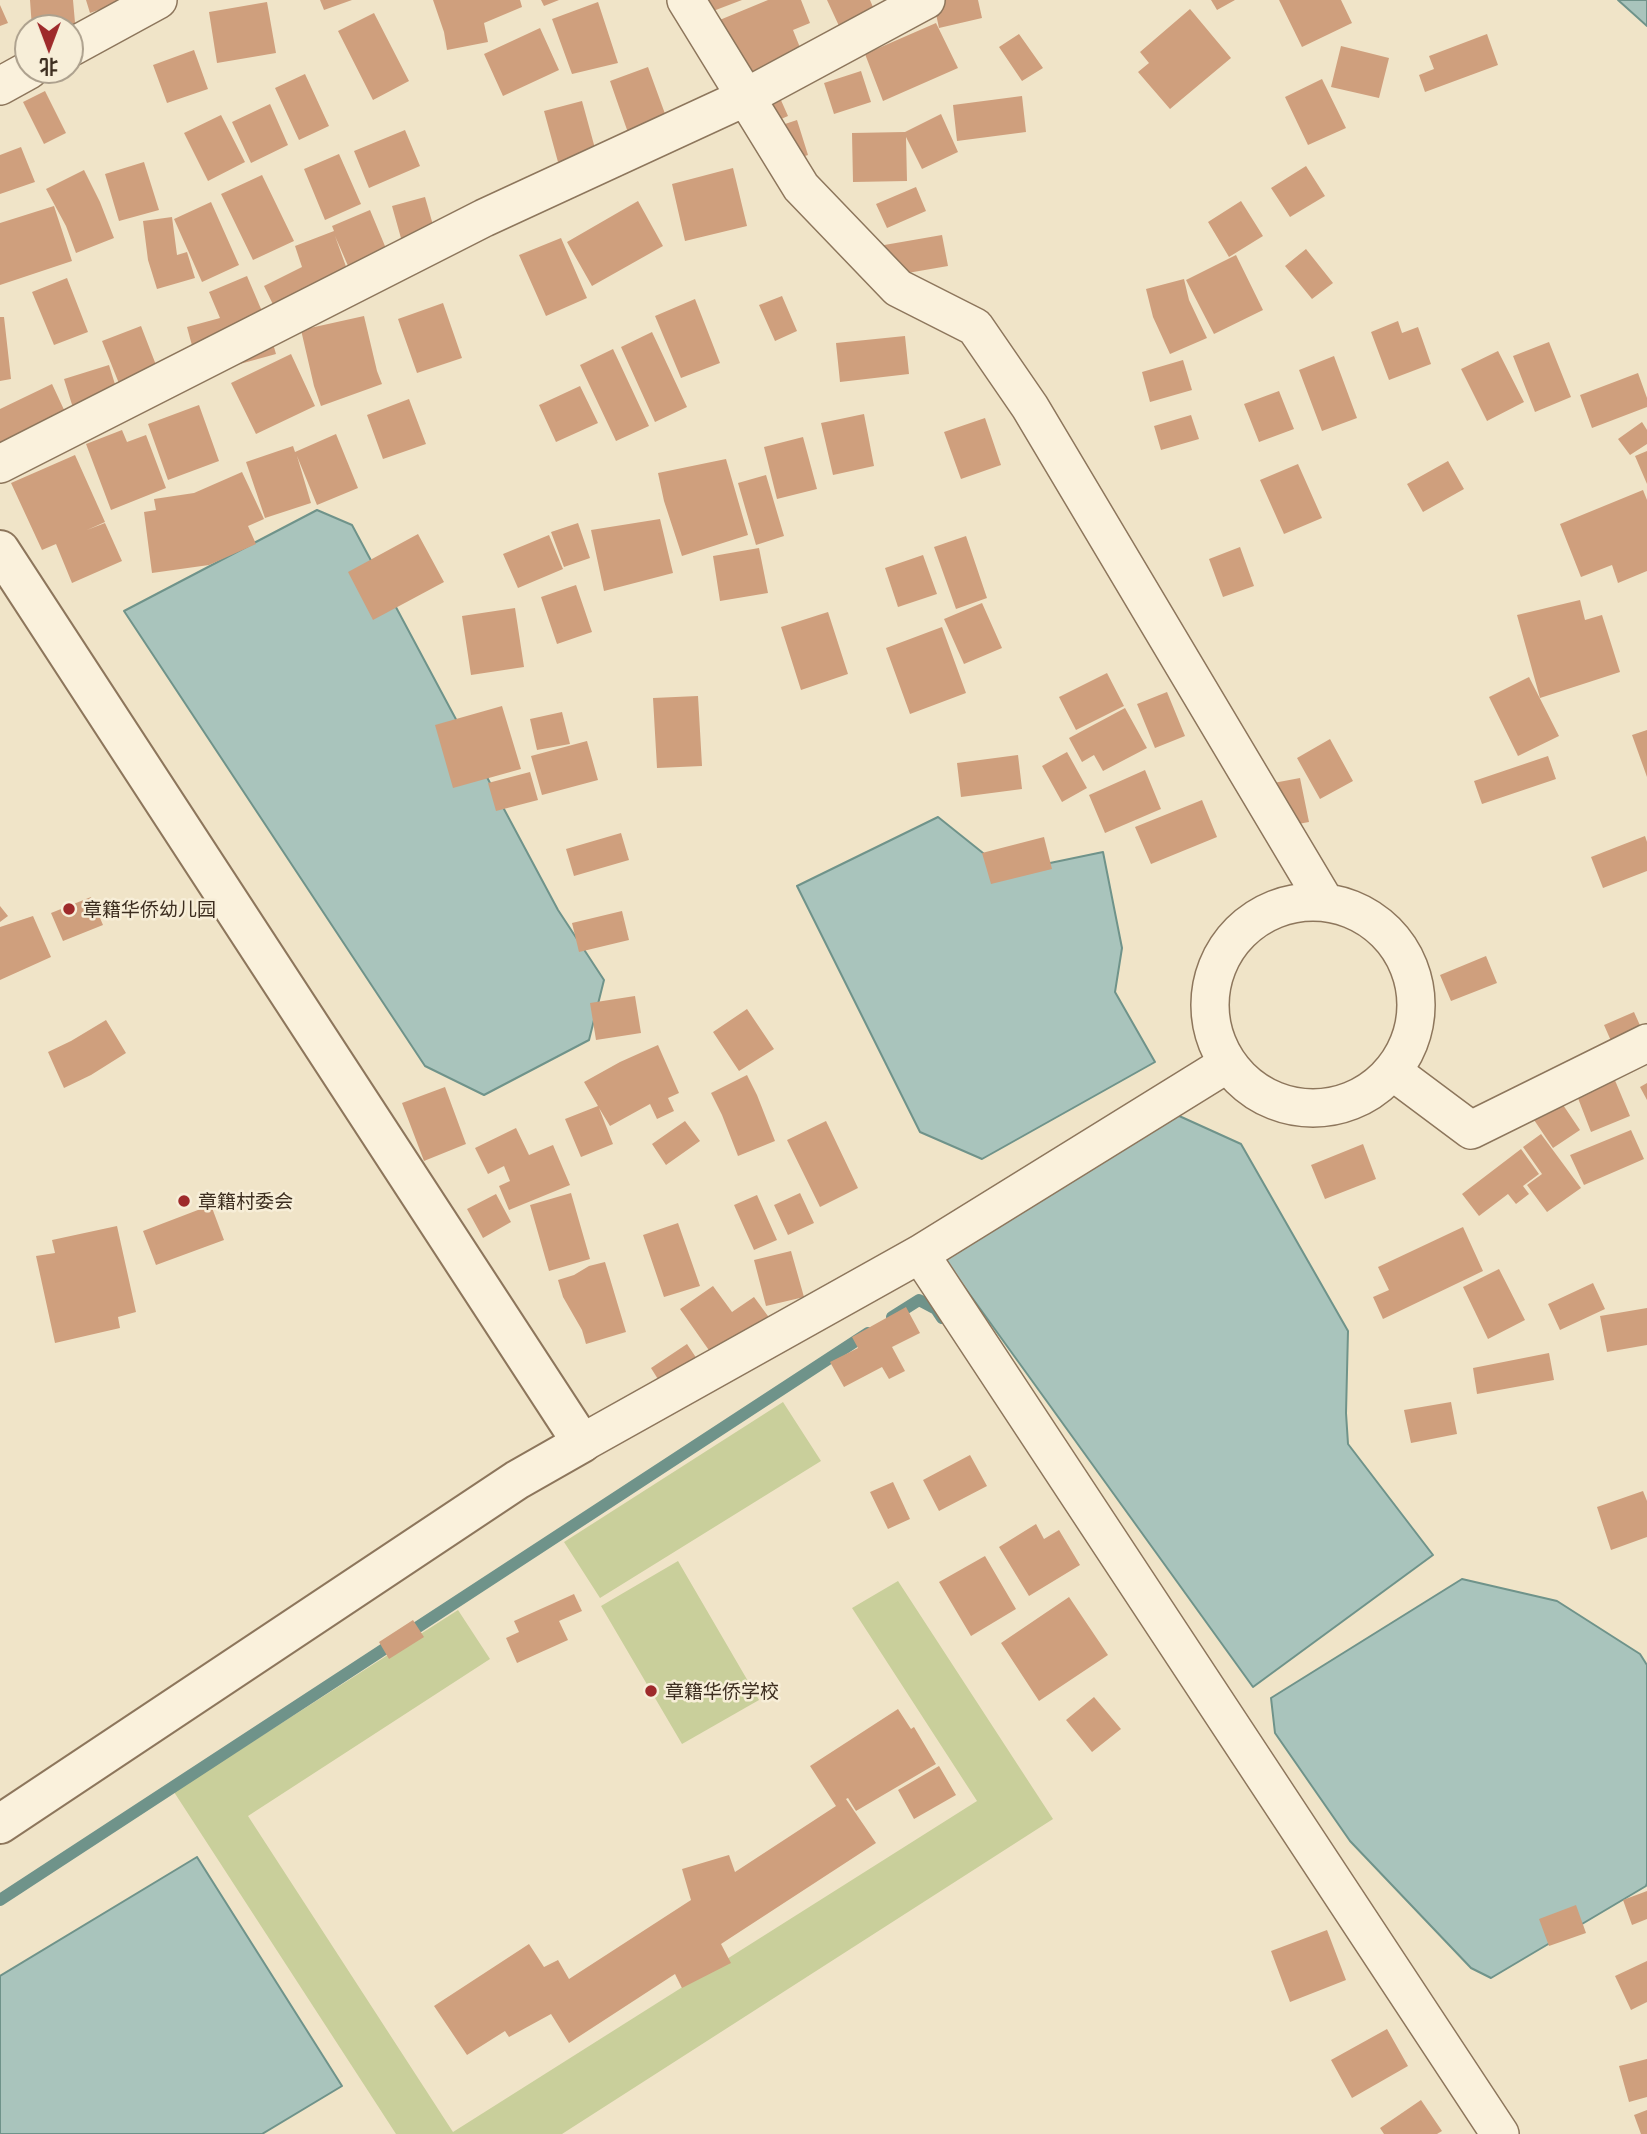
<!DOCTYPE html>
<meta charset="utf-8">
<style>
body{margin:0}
#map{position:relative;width:1647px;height:2134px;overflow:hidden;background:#f0e4c8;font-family:Georgia,"Noto Sans SC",serif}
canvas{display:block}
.north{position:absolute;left:14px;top:14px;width:70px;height:70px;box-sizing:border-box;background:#f7eed8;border:2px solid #ada18e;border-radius:50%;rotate:180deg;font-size:19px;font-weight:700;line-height:28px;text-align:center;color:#3d2e20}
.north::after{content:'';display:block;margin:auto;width:24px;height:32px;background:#9e2a2b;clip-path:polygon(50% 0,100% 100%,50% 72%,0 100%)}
</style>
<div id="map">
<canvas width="1647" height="2134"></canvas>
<div class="north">北</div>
</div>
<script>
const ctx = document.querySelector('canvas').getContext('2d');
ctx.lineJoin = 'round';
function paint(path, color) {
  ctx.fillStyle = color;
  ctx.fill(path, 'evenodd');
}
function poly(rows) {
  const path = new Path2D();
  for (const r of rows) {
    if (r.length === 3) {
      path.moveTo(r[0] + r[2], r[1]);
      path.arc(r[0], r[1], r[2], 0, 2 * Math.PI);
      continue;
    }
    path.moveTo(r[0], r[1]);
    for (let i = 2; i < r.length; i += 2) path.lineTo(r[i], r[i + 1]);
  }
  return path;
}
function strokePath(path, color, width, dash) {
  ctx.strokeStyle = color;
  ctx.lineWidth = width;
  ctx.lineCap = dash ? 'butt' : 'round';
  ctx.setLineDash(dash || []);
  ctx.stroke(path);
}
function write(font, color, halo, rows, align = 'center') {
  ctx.font = font + ' Georgia,"Noto Sans SC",serif';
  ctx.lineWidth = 5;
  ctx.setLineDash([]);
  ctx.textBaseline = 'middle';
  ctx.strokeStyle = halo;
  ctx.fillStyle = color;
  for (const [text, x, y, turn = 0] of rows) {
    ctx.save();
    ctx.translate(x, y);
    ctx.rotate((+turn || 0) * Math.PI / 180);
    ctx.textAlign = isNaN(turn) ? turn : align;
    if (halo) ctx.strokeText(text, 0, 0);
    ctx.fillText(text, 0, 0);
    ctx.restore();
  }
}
paint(poly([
 [783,1402,821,1461,600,1598,564,1542],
 [678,1561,759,1700,682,1744,601,1606],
 [898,1581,1053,1819,562,2134,396,2134,174,1792,458,1610,490,1659,248,1816,453,2132,977,1801,852,1608]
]), '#c9cf9b');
const water = poly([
 [1618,0,1647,0,1647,26,1618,0],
 [317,510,352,525,558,910,604,980,589,1040,484,1095,425,1066,124,611,317,510],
 [938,817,993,861,1050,863,1103,852,1122,948,1115,992,1155,1062,982,1159,920,1132,797,886,938,817],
 [1177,1115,1241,1144,1348,1331,1346,1413,1348,1444,1433,1555,1253,1687,942,1256,1177,1115],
 [1462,1579,1557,1601,1640,1654,1647,1665,1647,1883,1646,1886,1491,1978,1471,1968,1350,1841,1275,1733,1271,1698,1462,1579],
 [197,1857,342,2086,262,2134,0,2134,0,1976,197,1857]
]);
paint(water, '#a9c4bc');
strokePath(water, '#6f938a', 2);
strokePath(poly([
 [892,1317,919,1300,936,1309,942,1318],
 [0,1900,868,1333]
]), '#6f938a', 12);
paint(poly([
 [30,0,73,0,76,34,70,28,32,28],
 [86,0,126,0,90,13],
 [320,0,352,0,324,10],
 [433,0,520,0,522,7,484,23,488,42,447,50,444,32],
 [541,0,559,0,544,6],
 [694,0,742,0,700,16],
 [768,0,801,0,810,23,793,30,805,60,737,88,710,24],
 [827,0,870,0,878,19,846,41],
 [933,0,978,0,982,18,939,28],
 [1211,0,1235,0,1217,10],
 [1279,0,1341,0,1352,23,1302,47],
 [267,2,276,53,217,63,209,12],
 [598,2,618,63,572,74,552,19],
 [0,5,8,23,0,26],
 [1190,9,1231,58,1170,109,1138,72,1149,63,1140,52],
 [374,13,409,81,373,100,338,31],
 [936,23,958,68,883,101,865,54],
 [540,28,559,70,503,96,484,54],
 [1019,34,1043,68,1022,81,999,47],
 [1487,34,1498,65,1425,92,1419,75,1434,69,1429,56],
 [1341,46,1389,58,1379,98,1331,87],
 [194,50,208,89,167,103,153,65],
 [648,67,672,133,633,147,610,81],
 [861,71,871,102,834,114,824,83],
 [305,74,329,126,299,140,275,88],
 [1322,79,1346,128,1308,145,1285,97],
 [776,89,788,116,758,129],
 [45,91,66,133,44,144,23,102],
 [1022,96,1026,132,957,141,953,105],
 [582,101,596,152,558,162,544,111],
 [270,104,288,145,251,163,232,122],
 [941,114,958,152,922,169,906,137,907,181,853,182,852,133,905,132],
 [221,115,245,162,208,181,184,133],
 [797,120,808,155,781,164,770,129],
 [405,130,420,166,369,188,354,151],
 [21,147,35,182,0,194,0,155],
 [339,154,361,204,325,220,304,169],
 [144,162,159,210,119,221,105,174],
 [1306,166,1325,196,1290,217,1271,188],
 [733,168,747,226,685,241,672,184],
 [84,170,100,202,114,238,76,253,66,226,46,189],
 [262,175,294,241,253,260,221,194],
 [916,187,926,211,887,228,876,204],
 [425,197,439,246,406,256,392,206],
 [638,201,663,246,592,286,567,242],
 [1241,201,1263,236,1229,257,1208,222],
 [211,202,239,265,202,282,174,219],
 [54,206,72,261,0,285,0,223],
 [370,210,397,275,359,291,335,236,353,286,284,327,264,286,302,267,295,246,334,231,332,226],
 [172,217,177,255,187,252,195,278,157,289,148,260,143,221],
 [942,235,948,266,873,279,867,248],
 [561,238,587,298,546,316,519,255],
 [1306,249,1333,283,1312,299,1285,266],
 [1236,255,1263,310,1214,334,1186,280],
 [247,276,267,323,276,354,200,375,187,327,220,318,209,292],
 [67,278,88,332,54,345,32,292],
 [1184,279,1189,300,1207,338,1170,354,1153,317,1146,289],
 [782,296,797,331,775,341,759,305],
 [695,299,720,363,681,378,655,316],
 [443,303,462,358,417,373,398,319],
 [364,316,377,371,382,384,321,406,314,386,301,330],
 [0,317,4,317,11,379,0,381],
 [1398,321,1402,333,1418,327,1431,364,1389,380,1371,332],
 [141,326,166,391,128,406,102,341],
 [652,332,687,407,655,422,621,347],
 [905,336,909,374,840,382,836,343],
 [1549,342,1571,397,1535,412,1513,356],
 [613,349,649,426,616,441,580,365],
 [1498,351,1524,402,1487,421,1461,369],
 [291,354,315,406,256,434,231,383],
 [1334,356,1357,418,1322,431,1299,370],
 [1183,360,1192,390,1150,402,1142,372],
 [109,365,123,410,78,424,64,379],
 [1638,373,1647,398,1647,407,1592,428,1580,395],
 [52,384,80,444,0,477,0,409],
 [580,386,598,423,556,442,539,405],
 [1279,391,1294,429,1259,442,1244,404],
 [409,399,426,444,383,459,367,415],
 [199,405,219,461,168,480,148,424],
 [864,414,874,466,833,475,821,423],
 [1191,415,1199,439,1161,450,1154,426],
 [985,418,1001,465,961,479,944,432],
 [1642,422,1647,430,1647,444,1630,455,1618,439],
 [122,430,127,442,146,435,166,488,111,510,86,444],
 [336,434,358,488,317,505,297,456,311,503,265,518,246,462,293,446,295,452],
 [803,437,817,489,777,499,764,447],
 [1647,451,1647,484,1635,456],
 [75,455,105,522,87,530,105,523,122,561,72,583,56,544,42,550,11,483],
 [726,459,748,535,682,556,664,501,658,473],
 [1448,461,1464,489,1423,512,1407,484],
 [1298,464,1322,518,1284,534,1260,480],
 [242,472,264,519,248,526,256,544,209,565,152,573,144,512,156,510,154,499,194,493],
 [766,475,784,536,756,545,738,483],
 [1643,490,1647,500,1647,571,1618,583,1612,565,1581,577,1560,524],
 [660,519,673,573,604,591,591,530],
 [578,523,590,558,564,567,551,532],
 [418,534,444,582,373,620,348,572],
 [549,535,563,569,518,588,503,554],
 [966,536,987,598,956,609,934,547],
 [1240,547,1254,586,1223,597,1209,559],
 [759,548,768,593,720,601,713,556],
 [923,555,937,594,898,607,885,568],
 [576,585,592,632,557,644,541,597],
 [1580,600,1585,620,1602,615,1620,672,1540,698,1517,615],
 [982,603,1002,648,964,664,944,619],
 [515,608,524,667,471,675,462,616],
 [828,612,848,674,801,690,781,627],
 [942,627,966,693,910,714,886,648],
 [1107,673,1124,706,1076,730,1059,697],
 [1529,677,1559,736,1518,756,1489,697],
 [1167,692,1185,736,1155,748,1137,704],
 [698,696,702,766,657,768,653,698],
 [502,706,521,769,453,788,435,725],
 [1125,708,1147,748,1103,771,1094,755,1082,762,1069,738],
 [562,712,570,744,537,750,530,719],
 [1647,730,1647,777,1632,735],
 [1330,739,1353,781,1320,799,1297,758],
 [587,741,598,780,542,795,531,756],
 [1067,752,1087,788,1062,802,1042,766],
 [1018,755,1022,789,961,797,957,763],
 [1548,756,1556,779,1482,804,1474,781],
 [1145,770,1161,809,1105,833,1089,795],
 [530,772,538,800,496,811,488,783],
 [1300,778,1309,822,1276,828,1268,784],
 [1202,800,1217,837,1151,864,1135,827],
 [621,833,629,860,574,876,566,849],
 [1645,836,1647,842,1647,871,1603,888,1591,857],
 [1044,837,1052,869,991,884,982,853],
 [91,897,103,925,63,941,51,913],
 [0,906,8,916,0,922],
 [622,911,629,940,579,952,572,923],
 [33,916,51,957,0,980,0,927],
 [1486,956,1497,983,1451,1001,1440,975],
 [635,996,641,1033,596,1040,590,1003],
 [747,1009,774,1049,739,1071,713,1032],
 [1634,1012,1647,1041,1619,1059,1604,1025],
 [106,1020,126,1053,91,1075,64,1088,48,1052,71,1041],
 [658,1045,679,1093,668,1098,674,1111,657,1119,650,1104,610,1126,599,1108,613,1144,581,1157,565,1119,598,1106,584,1082,620,1062],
 [747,1075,757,1095,775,1141,738,1156,722,1115,711,1093],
 [1614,1078,1630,1116,1591,1132,1576,1093],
 [1647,1083,1647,1100,1640,1087],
 [445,1087,466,1144,424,1161,402,1103],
 [1557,1096,1580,1130,1553,1148,1530,1114],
 [685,1121,700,1141,666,1165,652,1144],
 [826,1121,858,1188,820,1207,787,1140],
 [516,1128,529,1155,553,1145,570,1185,509,1210,499,1186,510,1181,504,1166,488,1174,475,1148],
 [1631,1130,1644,1159,1584,1185,1570,1155],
 [1541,1134,1581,1188,1547,1212,1527,1185,1542,1174,1523,1147],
 [1363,1144,1376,1179,1325,1199,1311,1165],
 [1521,1149,1539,1174,1523,1186,1529,1194,1516,1204,1508,1194,1479,1216,1462,1194],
 [571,1193,590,1259,549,1271,530,1205],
 [800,1193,814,1223,788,1235,774,1205],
 [496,1194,511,1222,483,1238,467,1209],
 [757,1195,777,1240,754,1250,734,1205],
 [211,1205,224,1240,156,1265,143,1231],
 [678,1223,700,1286,664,1297,643,1235],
 [117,1226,136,1312,118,1317,120,1328,55,1343,36,1256,55,1253,52,1240],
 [1463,1227,1483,1271,1383,1319,1373,1297,1389,1290,1378,1267],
 [791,1251,804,1297,766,1306,754,1260],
 [605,1262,626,1332,586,1344,582,1330,563,1297,558,1280,574,1275,589,1266],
 [1499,1269,1525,1320,1488,1339,1463,1287],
 [1593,1283,1605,1309,1560,1330,1548,1304],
 [713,1286,732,1312,754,1297,776,1327,720,1366,680,1309],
 [906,1307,920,1333,892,1347,905,1371,889,1379,882,1367,844,1387,830,1362,858,1348,852,1337],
 [1647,1308,1647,1345,1607,1352,1600,1316],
 [687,1344,703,1368,666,1392,651,1368],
 [1549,1353,1554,1380,1477,1394,1473,1368],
 [1451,1402,1457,1434,1411,1443,1404,1410],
 [970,1455,987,1486,939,1511,923,1480],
 [893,1482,910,1519,888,1529,870,1492],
 [1643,1491,1647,1501,1647,1537,1611,1550,1597,1507],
 [1036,1524,1044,1539,1059,1530,1080,1565,1029,1596,999,1547],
 [985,1556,1016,1609,971,1636,939,1582],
 [574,1594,582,1611,559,1621,568,1640,517,1663,506,1638,519,1632,514,1621],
 [1069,1597,1108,1655,1039,1701,1001,1643],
 [413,1620,424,1637,389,1659,379,1642],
 [1094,1697,1121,1729,1092,1752,1066,1720],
 [898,1709,911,1729,914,1727,936,1764,856,1811,848,1798,846,1799,876,1843,721,1944,731,1963,682,1988,675,1974,569,2043,551,2014,509,2037,505,2031,467,2055,434,2006,529,1944,544,1967,558,1960,569,1979,691,1900,682,1869,729,1855,735,1872,836,1806,810,1766],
 [939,1766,956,1795,914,1819,898,1790],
 [1647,1891,1647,1919,1632,1925,1623,1900],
 [1576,1905,1586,1933,1549,1946,1539,1919],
 [1327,1930,1346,1980,1290,2002,1271,1951],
 [1647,1961,1647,2002,1631,2010,1615,1976],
 [1387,2029,1408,2066,1352,2098,1331,2060],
 [1647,2059,1647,2097,1629,2102,1619,2066],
 [1421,2100,1442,2131,1437,2134,1384,2134,1380,2128],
 [1647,2110,1647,2134,1641,2134,1634,2115]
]), '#cf9f7d');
const minor = poly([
 [686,0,801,187,898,288,975,327,1030,407,1325,902],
 [70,48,158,0],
 [0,86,29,70],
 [0,464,484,218,746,97,926,0],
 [1313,1005,103],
 [1392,1071,1471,1130,1647,1043],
 [920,1254,1500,2134],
 [582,1443,920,1254,1227,1064]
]);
const tertiary = poly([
 [0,550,582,1443,517,1480,0,1824]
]);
strokePath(minor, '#8d765c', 40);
strokePath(tertiary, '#8d765c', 42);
strokePath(minor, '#faf1dc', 37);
strokePath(tertiary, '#faf1dc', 38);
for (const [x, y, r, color] of [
 [69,909,7,"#9e2a2b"],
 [184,1201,7,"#9e2a2b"],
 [651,1691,7,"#9e2a2b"]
]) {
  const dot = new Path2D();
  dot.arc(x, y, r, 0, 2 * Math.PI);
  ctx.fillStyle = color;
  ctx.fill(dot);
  strokePath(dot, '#f7eed8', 2.5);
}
write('19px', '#3d2e20', '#f7eed8', [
 ["章籍华侨幼儿园",83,909],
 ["章籍村委会",198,1201],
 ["章籍华侨学校",665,1691]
], 'left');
</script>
